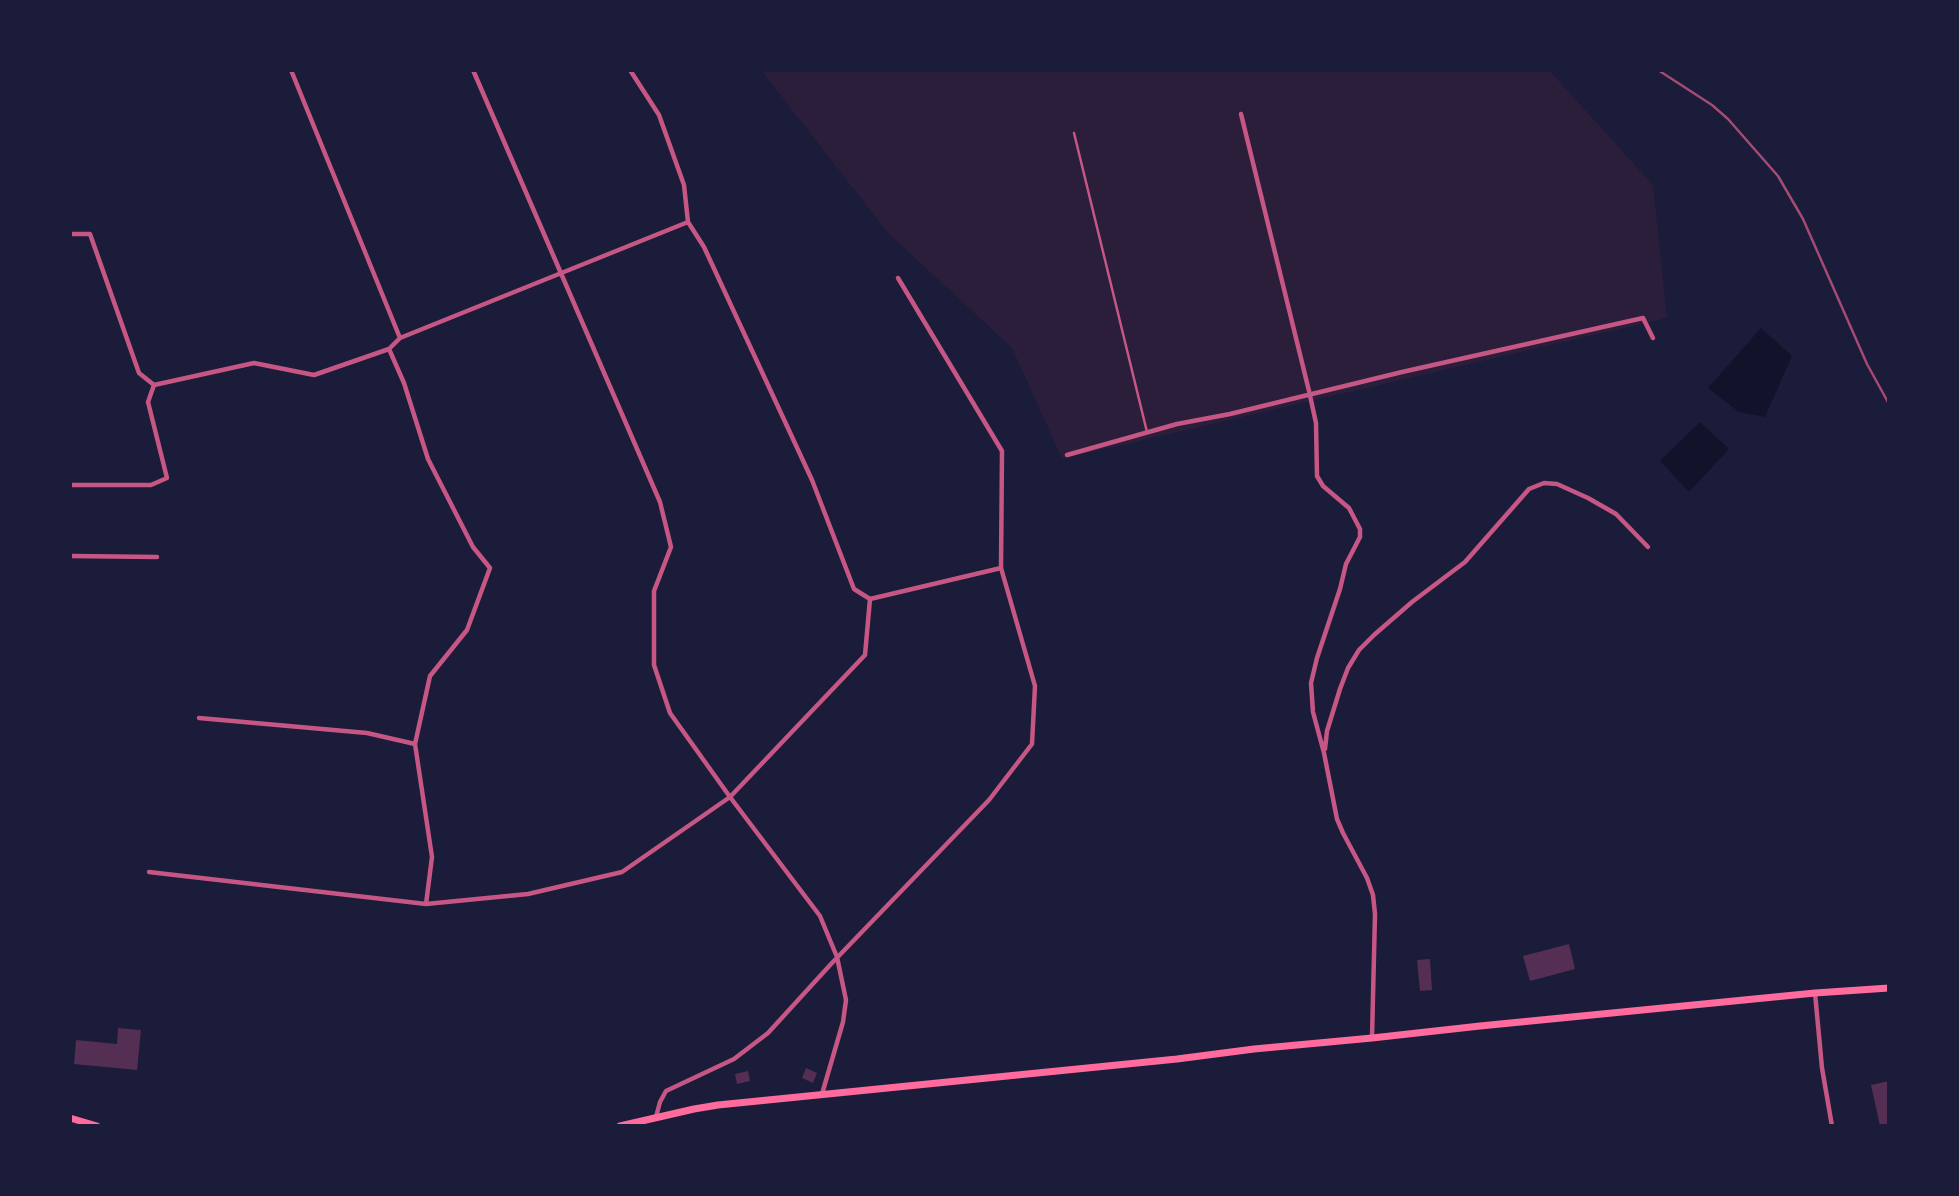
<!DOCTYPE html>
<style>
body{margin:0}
#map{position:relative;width:1959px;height:1196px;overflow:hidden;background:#1b1b3a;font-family:Rubik,sans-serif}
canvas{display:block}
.frame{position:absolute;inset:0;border:72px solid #1b1b3a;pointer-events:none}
</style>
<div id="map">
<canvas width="1959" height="1196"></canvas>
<div class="frame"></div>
</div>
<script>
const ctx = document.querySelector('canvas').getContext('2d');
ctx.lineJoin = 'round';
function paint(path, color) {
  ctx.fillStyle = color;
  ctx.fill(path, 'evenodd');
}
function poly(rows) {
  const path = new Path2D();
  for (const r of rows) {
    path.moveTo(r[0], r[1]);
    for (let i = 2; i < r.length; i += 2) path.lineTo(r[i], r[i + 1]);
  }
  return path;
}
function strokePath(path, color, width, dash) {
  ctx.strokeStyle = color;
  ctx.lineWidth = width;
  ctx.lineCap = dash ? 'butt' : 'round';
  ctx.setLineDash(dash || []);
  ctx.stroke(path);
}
paint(poly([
 [761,70,1549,70,1653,185,1667,318,1062,459,1012,348,888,233]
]), '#2a1e3b');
paint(poly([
 [1761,328,1792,356,1765,417,1739,412,1708,388],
 [1700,422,1729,449,1689,492,1660,461]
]), '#12122b');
paint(poly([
 [1569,944,1575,969,1530,981,1523,956],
 [1430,959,1432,990,1420,991,1417,960],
 [118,1028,141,1030,137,1070,74,1064,76,1040,117,1044],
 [806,1068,817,1073,813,1083,802,1078],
 [748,1071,750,1081,737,1084,735,1074],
 [1889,1081,1889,1126,1880,1126,1871,1085]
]), '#542f53');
strokePath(poly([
 [1074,133,1147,432]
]), '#c65784', 2.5);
strokePath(poly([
 [291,70,400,338],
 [473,70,660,502,671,547,654,591,654,665,670,713,730,797,820,916,837,957,846,1000,843,1022,822,1094],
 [630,70,659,115,684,185,688,222,704,247,812,480,854,589,870,599],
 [1241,114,1309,391,1316,423,1317,476,1323,486,1349,508,1360,529,1360,537,1346,564,1340,589,1317,658,1311,683,1313,712,1324,753,1337,819,1343,833,1367,878,1373,895,1375,914,1372,1038],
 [70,234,90,234,139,373,154,385,254,363,314,375,389,349,400,338,688,222],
 [898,278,1002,451,1001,568],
 [389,349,404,383,428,459,473,547,490,568,467,630,430,676,415,744,432,857,426,904],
 [1067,455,1177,424,1230,414,1402,372,1643,318,1653,338],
 [70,485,151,485,167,478,148,402,154,385],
 [70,556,157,557],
 [199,718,367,733,415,744],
 [1325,749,1327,731,1340,689,1348,668,1359,650,1374,635,1412,602,1465,562,1529,489,1544,483,1557,484,1588,498,1616,514,1648,547],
 [149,872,426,904,528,894,622,872,730,797,865,655,870,599],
 [1815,993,1822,1068,1832,1126],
 [656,1117,660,1102,666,1091,734,1059,768,1033,831,964,989,800,1032,744,1035,686,1001,568,870,599]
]), '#c65784', 4.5);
strokePath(poly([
 [70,1118,97,1126],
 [620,1126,694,1109,718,1105,1177,1059,1254,1049,1372,1038,1480,1026,1815,993,1889,988]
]), '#ff6b9d', 7);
strokePath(poly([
 [1658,70,1712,105,1728,119,1778,176,1803,219,1867,364,1889,404]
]), '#a44b75', 2.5);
</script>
